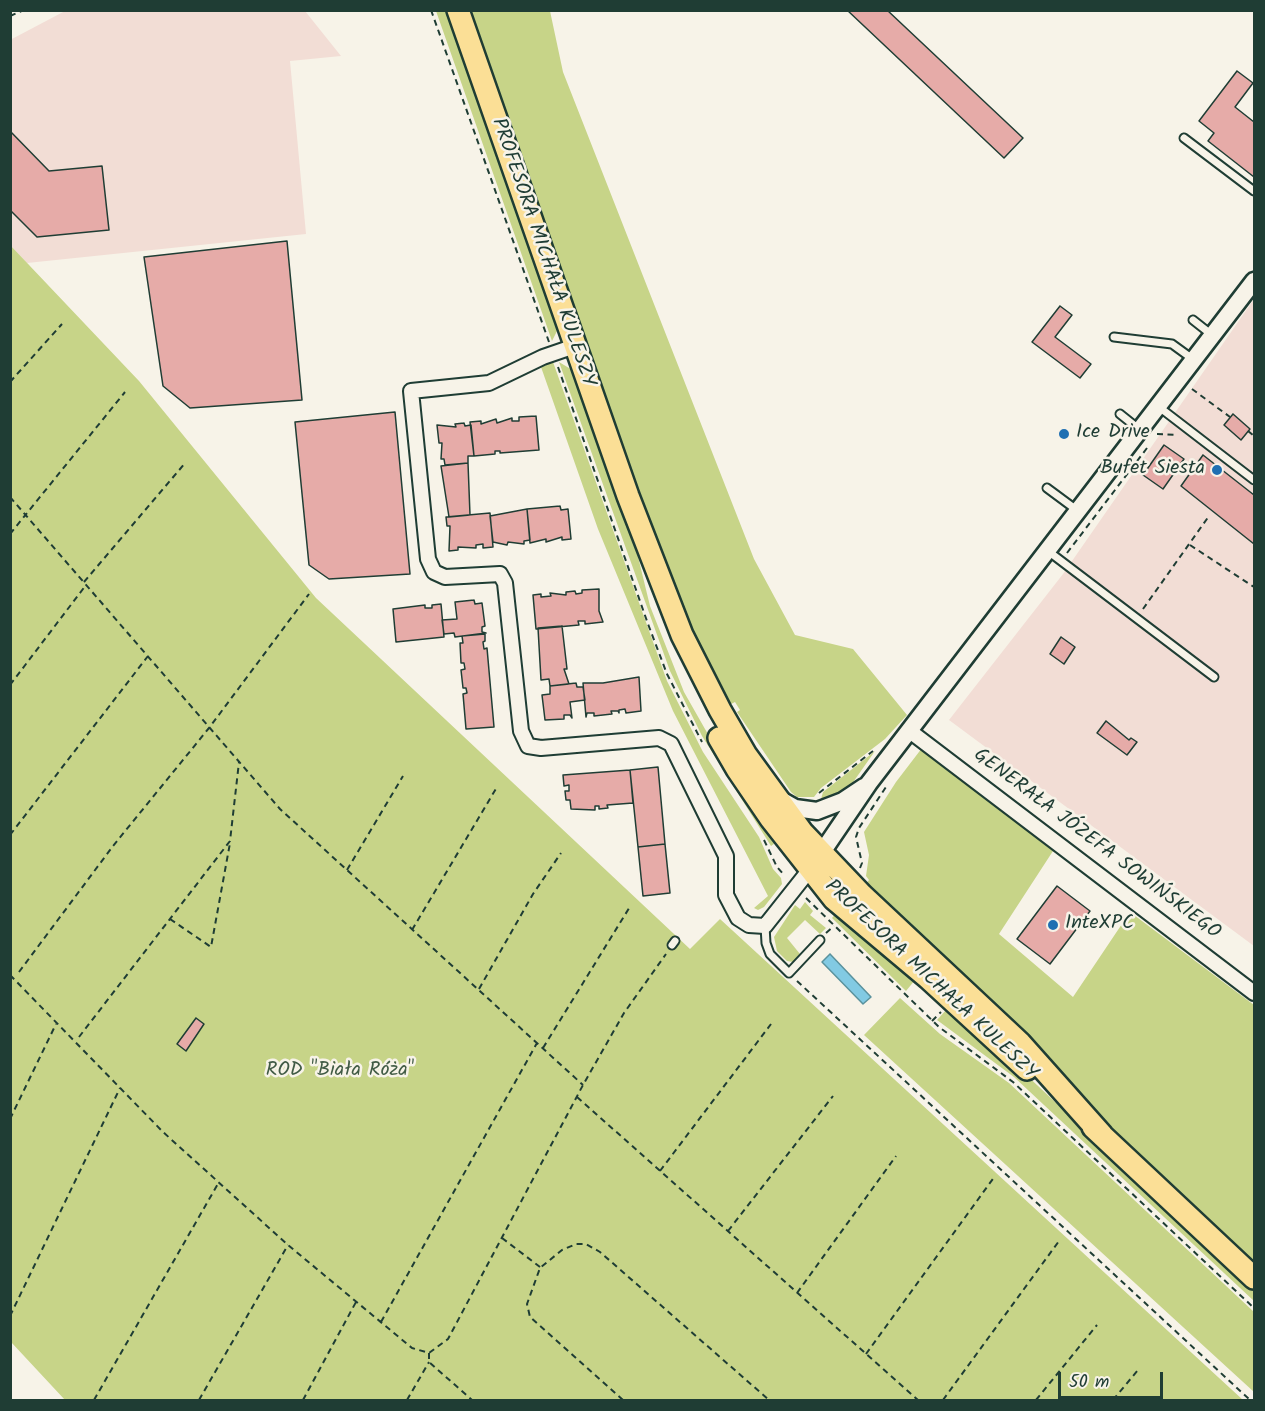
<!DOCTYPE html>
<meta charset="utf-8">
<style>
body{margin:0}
#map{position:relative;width:1265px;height:1411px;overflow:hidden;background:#f7f3e8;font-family:Kalam,sans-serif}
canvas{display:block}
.frame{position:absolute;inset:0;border:12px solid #1f3d34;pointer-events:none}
.scale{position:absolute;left:1058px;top:1372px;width:105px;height:27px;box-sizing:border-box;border:3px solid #1f3d34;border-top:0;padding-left:8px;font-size:18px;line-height:21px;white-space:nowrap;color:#1f3d34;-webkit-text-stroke:4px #f7f3e8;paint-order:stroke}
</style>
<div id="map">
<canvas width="1265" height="1411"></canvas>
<div class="frame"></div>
<div class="scale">50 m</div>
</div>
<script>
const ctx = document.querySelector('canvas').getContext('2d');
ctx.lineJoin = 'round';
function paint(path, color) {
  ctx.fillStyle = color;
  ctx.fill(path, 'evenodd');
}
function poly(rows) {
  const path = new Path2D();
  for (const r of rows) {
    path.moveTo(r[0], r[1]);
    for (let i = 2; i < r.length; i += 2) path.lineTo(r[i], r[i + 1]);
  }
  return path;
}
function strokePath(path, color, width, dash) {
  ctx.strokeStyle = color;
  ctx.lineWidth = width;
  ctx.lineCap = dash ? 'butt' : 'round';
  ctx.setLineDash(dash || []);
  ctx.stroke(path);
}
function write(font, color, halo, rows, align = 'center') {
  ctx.font = font + ' Kalam,sans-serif';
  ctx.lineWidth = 5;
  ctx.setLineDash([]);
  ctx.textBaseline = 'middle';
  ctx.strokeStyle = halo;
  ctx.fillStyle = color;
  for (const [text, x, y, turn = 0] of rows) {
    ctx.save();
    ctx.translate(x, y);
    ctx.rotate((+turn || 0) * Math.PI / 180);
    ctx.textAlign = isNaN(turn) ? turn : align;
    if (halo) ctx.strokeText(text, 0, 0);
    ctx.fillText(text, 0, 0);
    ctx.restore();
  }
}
paint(poly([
 [65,11,305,11,341,56,290,61,306,234,27,263,11,246,10,40],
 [1254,299,1254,946,949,720,1063,574]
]), '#f2ddd5');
paint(poly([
 [436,11,447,11,556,319,557,331,552,341],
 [467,11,550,11,563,72,754,559,795,635,853,649,907,715,885,739,821,788,814,797,797,797,791,792,737,712,740,710,735,702,729,705,693,648],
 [11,246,139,381,316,598,690,949,720,919,1243,1400,65,1400,11,1342],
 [553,362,667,681,703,752,759,837,773,869,781,878,782,884,764,907,758,910,754,908,768,896,673,711,598,529,541,367],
 [559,362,574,371,632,532,650,606,684,692,726,766,778,841,771,846,702,736,670,671],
 [922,748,1053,851,999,934,1073,997,1130,912,1254,1005,1254,1265,1074,1097,974,983,866,884,869,880,866,876,869,855,864,832,896,782],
 [875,751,849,788,819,806,823,792],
 [805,902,813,911,810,915,826,928,820,934,805,920,787,938,800,954,793,962,787,961,777,951,774,937,795,905,800,909],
 [839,910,915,980,906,991,832,918],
 [900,998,940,1034,1009,1083,1254,1312,1254,1392,864,1035],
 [947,1009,975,1027,1254,1288,1254,1301,1014,1077,937,1020]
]), '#c7d488');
const water = poly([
 [830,954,871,997,863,1004,822,962,830,954]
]);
paint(water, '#82cae3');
strokePath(water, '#5a929d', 1.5);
const building = poly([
 [847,10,887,10,1023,138,1004,158,847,10],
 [1237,71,1253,83,1235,107,1254,122,1254,177,1208,141,1214,133,1199,121,1237,71],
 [10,131,49,171,102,166,109,230,37,237,10,210,10,131],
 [287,241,302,400,190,408,163,386,144,257,287,241],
 [1060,306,1072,315,1055,337,1091,364,1080,378,1032,342,1060,306],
 [395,412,410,574,329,579,309,565,295,422,395,412],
 [1233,414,1250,429,1241,440,1224,425,1233,414],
 [536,416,539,450,500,453,500,451,495,451,495,454,474,456,470,422,481,421,481,424,496,419,497,423,512,418,512,421,519,421,519,417,536,416],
 [464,423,465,426,471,425,474,456,468,456,468,463,445,465,444,459,441,459,442,443,439,443,437,425,456,427,455,424,464,423],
 [1164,445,1184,459,1163,489,1143,475,1164,445],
 [1203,455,1254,495,1254,544,1181,486,1203,455],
 [468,463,470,515,449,517,441,466,468,463],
 [560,506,561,510,568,509,571,539,562,540,562,537,546,542,546,539,530,543,527,509,560,506],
 [527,509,530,540,524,541,524,544,508,542,507,545,493,542,490,516,527,509],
 [490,513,493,547,483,548,483,544,476,545,476,548,458,547,458,550,449,551,450,526,447,526,446,517,490,513],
 [599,589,599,611,603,622,585,624,585,621,578,621,579,625,536,629,533,595,541,594,541,597,551,596,550,593,566,595,566,592,575,591,576,594,582,593,582,590,599,589],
 [474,600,475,604,482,603,485,626,482,627,482,632,486,633,455,637,454,633,444,634,442,620,457,619,455,602,474,600],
 [441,604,444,637,396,642,393,609,425,605,425,608,432,608,432,605,441,604],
 [562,626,567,669,564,669,569,684,550,686,549,679,541,680,538,628,562,626],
 [485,634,485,641,483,642,484,649,487,648,494,727,466,729,463,694,467,693,466,688,463,688,461,670,465,669,464,663,461,663,460,643,463,643,462,636,485,634],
 [1061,637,1075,647,1064,664,1050,654,1061,637],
 [639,677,641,711,626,713,625,709,619,710,619,713,618,711,611,711,612,714,594,716,594,713,587,713,586,717,583,683,603,683,639,677],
 [576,683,577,687,583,687,585,700,570,702,572,718,570,715,564,715,564,719,545,720,542,695,550,694,550,686,576,683],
 [1106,721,1129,740,1131,738,1137,742,1127,755,1097,733,1106,721],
 [658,767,665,844,638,847,630,770,658,767],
 [630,770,633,803,607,805,608,808,599,809,599,806,595,806,595,810,571,809,570,800,566,800,565,791,569,791,569,785,564,786,563,775,630,770],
 [665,844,670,893,643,896,638,847,665,844],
 [1057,886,1090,911,1050,964,1017,939,1057,886],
 [196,1018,204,1024,186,1051,177,1044,196,1018]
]);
paint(building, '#e6aba8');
strokePath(building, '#1f3d34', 1.5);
const service = poly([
 [1184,138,1254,191],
 [1193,320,1212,335],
 [1114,337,1172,344,1194,360],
 [1159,407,1254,480],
 [1120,414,1140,430],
 [1047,488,1078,511],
 [1048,551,1214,677],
 [765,926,766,943,770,954,789,973,820,940],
 [672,945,675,941]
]);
const minor = poly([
 [575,346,543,357,489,383,411,391,428,559,434,572,445,577,500,574,505,583,521,731,528,746,541,748,659,738,671,744,726,856,726,895,738,918,749,925,765,926,811,868],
 [911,732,1254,993]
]);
const tertiary = poly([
 [779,799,795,808,817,811,843,801,864,787],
 [816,861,869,783,1254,281]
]);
const primary = poly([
 [458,10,628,496,682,635,720,710,746,755,802,832,862,895,1020,1043,1102,1135],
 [719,738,737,769,771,819,834,899,928,978,1027,1069],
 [1093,1127,1254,1278]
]);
strokePath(service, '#1f3d34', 11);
strokePath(minor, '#1f3d34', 18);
strokePath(tertiary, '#1f3d34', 21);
strokePath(primary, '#1f3d34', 26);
strokePath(poly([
 [431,10,549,342],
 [10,16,24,10],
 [558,367,648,624,667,674,702,742],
 [10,382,62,324],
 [1192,389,1230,417],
 [1248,431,1254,436],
 [1157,434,1178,435],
 [10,497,280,809,583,1085],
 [10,534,125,392],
 [1190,545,1254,587],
 [1067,553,1147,448],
 [84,582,186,462],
 [1143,609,1209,516],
 [10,685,86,585],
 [819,793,873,751],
 [10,835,148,656],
 [764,840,777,867,785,876],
 [860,868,862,863,856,837,859,828,886,787],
 [347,870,403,776],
 [806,898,939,1027,1013,1082,1254,1308],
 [170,919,211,947,230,843],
 [412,930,497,787],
 [826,933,834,926],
 [19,972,113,846,209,728,309,594],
 [10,975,163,1132,288,1245,412,1348,429,1353,448,1339,583,1085,624,1013,666,954],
 [797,981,1250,1400],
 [479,989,533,894,561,853],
 [932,1021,941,1012],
 [79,1037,230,841,239,762],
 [543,1048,631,905],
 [577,1097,918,1400],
 [10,1119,56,1024],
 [660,1171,771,1024],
 [728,1231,833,1096],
 [502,1238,540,1267],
 [797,1293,896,1156],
 [10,1316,120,1088],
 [381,1322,537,1043],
 [429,1353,429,1362,472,1400],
 [866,1354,995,1176],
 [94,1400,219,1182],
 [199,1400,288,1245],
 [303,1400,356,1302],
 [407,1400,429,1362],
 [623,1400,530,1317,527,1304,540,1268,562,1250,576,1244,586,1244,600,1252,769,1400],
 [943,1400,1059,1241],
 [1036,1400,1097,1325],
 [1113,1400,1138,1370]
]), '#1f3d34', 2, [6, 4.5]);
strokePath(service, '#f7f3e8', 7);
strokePath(minor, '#f7f3e8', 14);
strokePath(tertiary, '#f7f3e8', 16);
strokePath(primary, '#fbdf96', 21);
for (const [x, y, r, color] of [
 [1064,434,6,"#1f6fb2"],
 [1217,470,6,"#1f6fb2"],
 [1053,925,6,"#1f6fb2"]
]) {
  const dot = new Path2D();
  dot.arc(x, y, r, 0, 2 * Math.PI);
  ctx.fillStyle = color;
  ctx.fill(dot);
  strokePath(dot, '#f7f3e8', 2);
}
write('20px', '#1f3d34', '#f7f3e8', [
 ["PROFESORA MICHAŁA KULESZY",542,253,71],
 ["GENERAŁA JÓZEFA SOWIŃSKIEGO",1096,845,37],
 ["PROFESORA MICHAŁA KULESZY",930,981,43]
]);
write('20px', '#1f3d34', '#f7f3e8', [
 ["Ice Drive",1076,434],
 ["Bufet Siesta",1205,470,"right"],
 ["InteXPC",1065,925]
], 'left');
write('20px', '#415b45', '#f7f3e8', [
 ["ROD \"Biała Róża\"",340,1072]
]);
</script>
